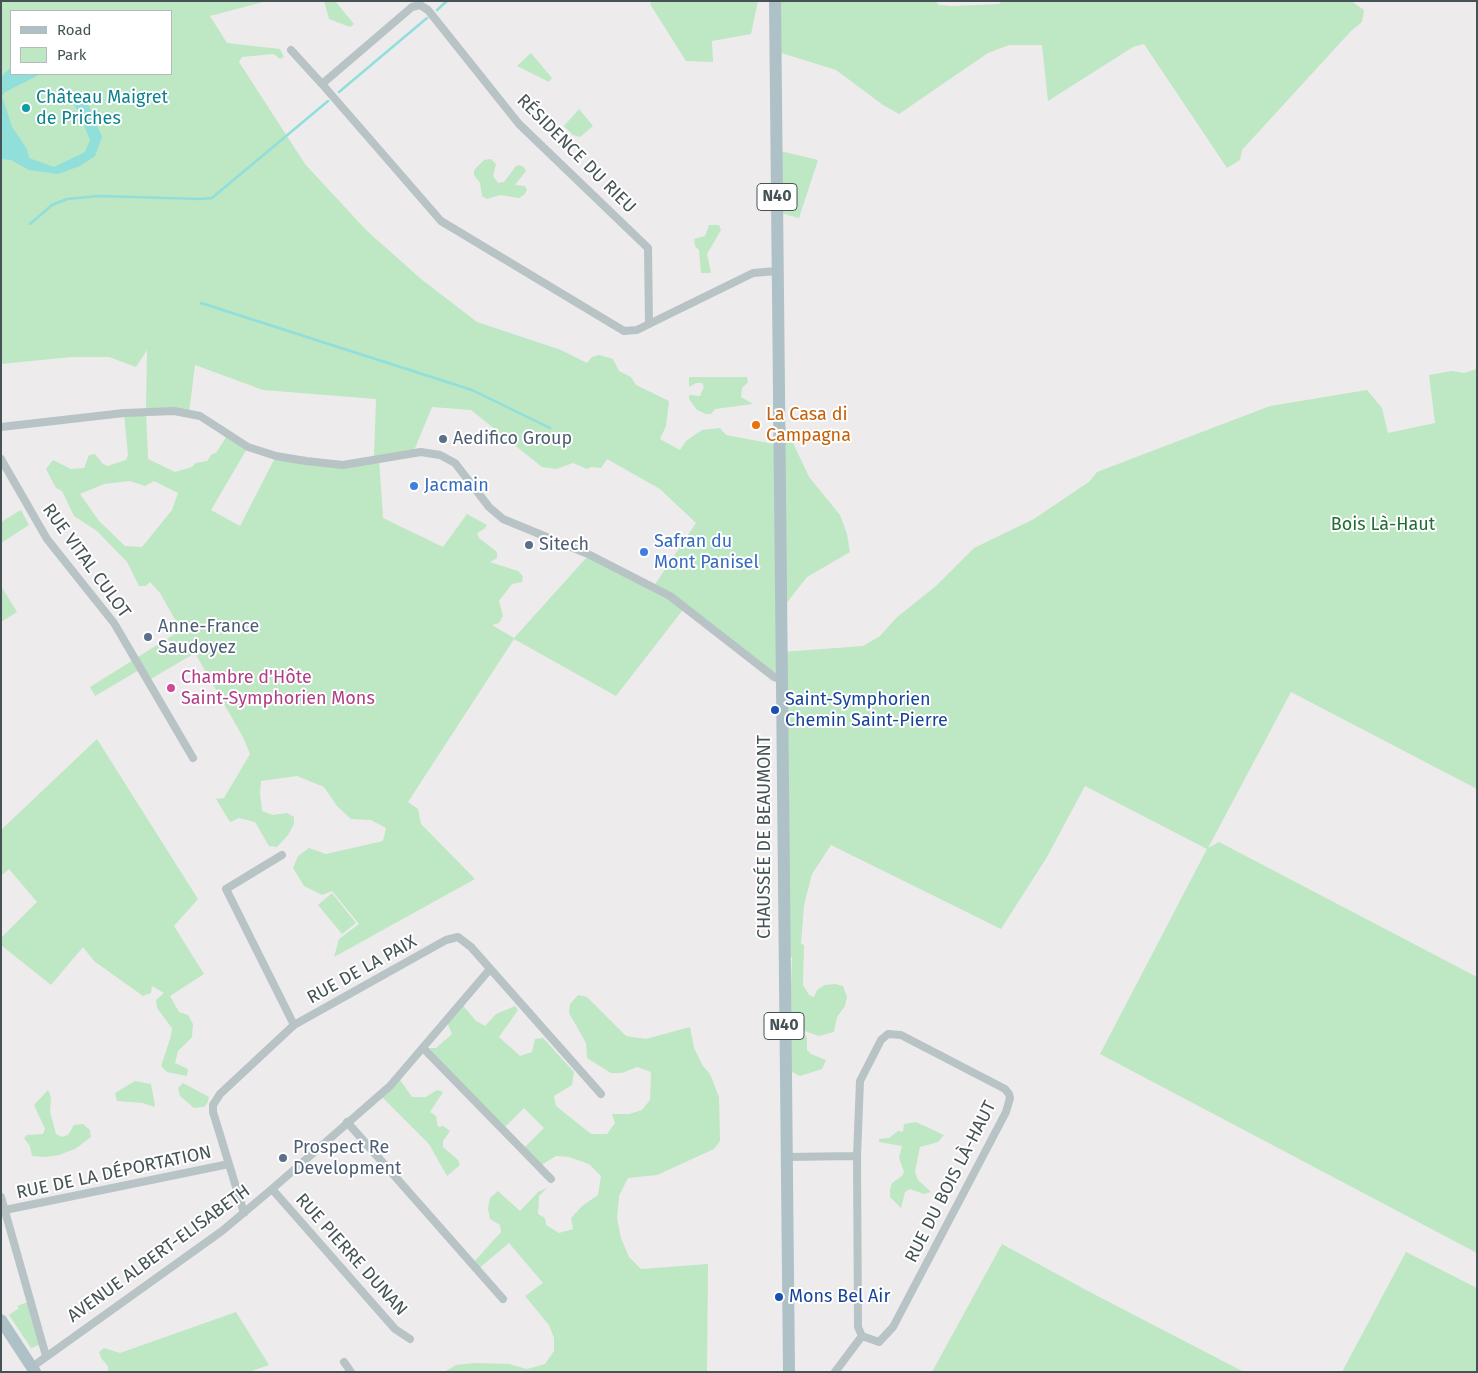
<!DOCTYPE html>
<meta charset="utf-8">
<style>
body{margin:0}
#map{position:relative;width:1478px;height:1373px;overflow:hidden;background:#eeebec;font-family:"Fira Sans",sans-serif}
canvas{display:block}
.frame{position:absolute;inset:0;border:2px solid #465356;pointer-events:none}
.legend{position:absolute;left:10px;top:10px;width:162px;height:65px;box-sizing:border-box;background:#fff;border:1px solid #b5babb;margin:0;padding:6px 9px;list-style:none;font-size:15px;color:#465356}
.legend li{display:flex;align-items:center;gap:10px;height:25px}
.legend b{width:25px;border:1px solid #b5babb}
</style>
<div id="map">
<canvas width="1478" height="1373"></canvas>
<div class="frame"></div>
<ul class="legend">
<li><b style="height:6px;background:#aec1c7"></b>Road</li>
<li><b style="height:14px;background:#bee7c3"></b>Park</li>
</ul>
</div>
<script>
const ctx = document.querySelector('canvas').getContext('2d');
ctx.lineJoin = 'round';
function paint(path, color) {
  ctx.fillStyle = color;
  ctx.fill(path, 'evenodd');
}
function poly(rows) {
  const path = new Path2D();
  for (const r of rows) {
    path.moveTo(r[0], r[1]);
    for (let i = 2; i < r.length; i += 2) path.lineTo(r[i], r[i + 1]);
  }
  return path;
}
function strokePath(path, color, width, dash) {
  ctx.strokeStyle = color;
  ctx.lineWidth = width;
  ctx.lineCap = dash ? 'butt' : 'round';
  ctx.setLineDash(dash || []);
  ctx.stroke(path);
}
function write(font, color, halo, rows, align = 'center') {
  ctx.font = font + ' "Fira Sans",sans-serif';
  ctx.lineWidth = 4;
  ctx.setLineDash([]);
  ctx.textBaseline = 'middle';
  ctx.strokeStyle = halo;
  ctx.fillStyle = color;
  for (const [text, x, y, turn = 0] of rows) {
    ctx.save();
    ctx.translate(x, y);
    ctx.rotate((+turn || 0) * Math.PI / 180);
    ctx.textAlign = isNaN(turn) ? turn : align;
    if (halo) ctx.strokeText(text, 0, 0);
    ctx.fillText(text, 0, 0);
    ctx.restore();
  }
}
paint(poly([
 [1,1,267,1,210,16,227,43,280,49,284,57,280,59,274,54,242,57,239,62,305,164,366,230,421,279,477,322,561,350,587,363,592,357,599,355,613,359,619,371,631,377,636,385,669,401,666,426,660,439,680,450,686,441,702,430,720,428,726,435,779,445,779,413,809,477,840,515,847,534,850,552,807,577,781,610,782,652,863,646,880,636,896,618,936,586,974,548,1034,519,1090,481,1097,472,1270,406,1367,390,1382,408,1388,433,1435,423,1429,375,1452,371,1464,373,1477,369,1477,789,1291,692,1208,848,1219,842,1477,977,1477,1253,1100,1054,1207,849,1085,786,1047,857,1001,929,831,845,812,874,804,905,801,944,804,945,803,985,809,995,814,997,817,990,825,985,835,984,843,986,847,997,845,1006,837,1017,834,1032,819,1036,799,1029,807,1037,807,1050,811,1054,826,1060,822,1069,800,1076,788,1070,792,957,784,958,782,680,685,607,616,696,514,639,408,802,418,809,421,824,475,879,334,957,339,939,359,924,332,891,322,895,304,886,293,868,298,856,309,848,326,854,383,841,386,828,371,820,351,819,337,806,324,787,297,776,261,781,260,793,262,811,273,815,287,813,294,817,294,824,288,835,277,847,269,846,255,822,239,818,230,822,216,799,224,798,250,754,244,739,195,653,149,680,141,669,95,696,90,687,181,630,160,593,150,582,146,586,139,586,127,562,97,531,74,516,62,491,56,488,46,469,53,460,71,469,84,468,89,455,95,454,103,464,108,466,126,460,128,455,124,413,146,411,147,350,136,367,109,357,72,357,1,364],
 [11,11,171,11,171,74,11,74],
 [195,365,263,390,376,399,374,456,333,465,276,456,240,526,211,510,248,447,228,434,216,453,212,454,207,461,196,463,192,467,175,472,148,459,146,411,189,413],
 [432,407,471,410,542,467,556,469,573,463,587,469,591,467,601,468,607,459,660,489,696,523,654,586,587,557,514,638,492,625,499,623,503,616,499,601,512,584,522,582,523,576,518,571,490,562,497,558,497,552,479,538,477,533,484,529,487,525,467,514,443,547,383,518,379,459,413,453],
 [130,481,145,486,154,481,178,493,172,510,142,547,125,546,99,521,80,494,104,484],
 [324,1,335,1,354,24,350,27,329,19],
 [652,1,758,1,751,34,712,41,713,62,686,61,650,4],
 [775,1,935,1,939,5,951,6,999,4,1002,1,1351,1,1364,10,1362,22,1351,31,1242,150,1240,160,1227,168,1144,44,1133,47,1048,101,1042,45,1009,45,988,53,899,114,883,105,836,70,775,51],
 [531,53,552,78,549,82,517,66],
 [579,109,593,126,580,137,573,135,564,126],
 [776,150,818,160,799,218,777,212],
 [491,159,496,164,493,176,498,183,504,182,516,166,519,165,524,167,526,171,515,185,525,186,527,190,524,195,519,198,500,195,487,199,482,196,480,183,474,175,474,170,484,160],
 [709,225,719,225,721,230,707,254,711,273,701,273,699,250,695,246,694,239,705,236],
 [689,377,747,377,748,382,742,388,741,397,753,404,715,409,711,414,706,414,697,410,689,399,689,395,700,396,704,387,702,383,696,383,689,387],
 [21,510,29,525,1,543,1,522],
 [1,586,17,612,1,622],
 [97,739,198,899,174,926,204,974,170,996,179,1012,188,1015,193,1024,192,1037,178,1051,175,1063,188,1069,187,1076,167,1072,161,1066,171,1036,172,1028,157,1008,156,1000,164,993,152,986,151,993,143,996,94,961,83,947,51,985,1,945,1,938,37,902,9,869,1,876,1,830],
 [332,893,356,923,342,934,318,905],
 [578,995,587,997,626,1036,646,1039,690,1027,694,1048,703,1066,710,1074,719,1097,720,1141,714,1149,657,1175,628,1178,619,1196,617,1218,621,1238,629,1257,641,1269,708,1264,707,1372,444,1372,456,1365,474,1363,509,1364,527,1369,545,1364,554,1351,554,1338,549,1325,525,1296,543,1283,509,1243,477,1270,472,1264,501,1232,500,1225,490,1219,488,1209,490,1198,498,1191,520,1211,538,1192,547,1188,539,1196,538,1214,545,1218,546,1225,559,1233,573,1229,571,1218,582,1206,598,1195,601,1176,589,1164,569,1157,556,1156,538,1167,522,1150,544,1128,524,1108,502,1130,423,1048,436,1048,452,1034,446,1020,461,1003,476,1021,485,1026,496,1014,515,1006,518,1010,499,1037,520,1056,532,1052,535,1039,543,1038,574,1072,572,1085,554,1096,556,1106,591,1134,607,1134,615,1123,612,1114,629,1114,642,1110,650,1100,651,1072,637,1067,622,1073,611,1073,587,1058,586,1043,569,1013,570,1004],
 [398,1077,412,1097,426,1097,437,1090,443,1092,430,1112,436,1116,438,1127,443,1126,450,1131,443,1141,443,1147,458,1160,460,1165,447,1176,429,1144,380,1095],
 [135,1081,151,1084,155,1105,154,1107,143,1103,117,1101,115,1093],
 [183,1083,209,1097,208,1102,204,1107,194,1108,180,1096,178,1088],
 [48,1090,51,1097,50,1112,56,1134,62,1137,68,1135,74,1125,83,1124,90,1130,91,1137,75,1149,59,1155,45,1157,32,1156,30,1146,24,1138,27,1135,43,1134,45,1129,34,1105],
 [916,1122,944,1135,938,1142,920,1147,915,1172,918,1180,931,1192,924,1194,910,1189,905,1192,901,1208,890,1197,890,1189,892,1183,902,1176,904,1172,899,1158,902,1146,879,1142,879,1139,889,1138,898,1131,903,1132,904,1124],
 [1002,1244,1086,1290,1244,1372,932,1372],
 [1406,1252,1477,1288,1477,1372,1342,1372],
 [30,1301,42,1344,31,1348,9,1315,19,1308,17,1306],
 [236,1312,269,1365,249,1372,108,1372,108,1366,101,1358,99,1352,104,1348,120,1353]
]), '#bee7c3');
paint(poly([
 [11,67,11,74,41,74,5,92,2,96,12,127,27,149,29,158,54,167,85,152,90,140,78,111,66,92,84,99,90,108,102,137,95,156,80,166,58,174,29,170,11,160,1,159,1,77]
]), '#90dfdb');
strokePath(poly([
 [437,10,447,1],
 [339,92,427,18],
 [30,224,52,205,67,199,99,196,201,199,212,198,328,101],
 [201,303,472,390,550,428]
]), '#90dfdb', 2.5);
strokePath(poly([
 [291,50,322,84],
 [649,324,648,248,519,124,428,10,420,5,412,7,322,84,441,221,624,331,637,330,649,324,753,273,777,271],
 [1,427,124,413,174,411,200,416,248,447,276,456,306,461,343,465,421,452,440,455,455,463,489,507,503,519,588,554,670,596,774,677,782,680],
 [1,459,47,539,114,623,193,758],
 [282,855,226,889,294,1025],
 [423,1048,551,1179],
 [347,1122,503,1299],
 [786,1157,857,1156,860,1081,881,1040,888,1034,901,1035,1005,1089,1009,1094,1010,1098,1006,1112,893,1327,879,1342,862,1336,858,1327,857,1156],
 [272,1189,395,1329,410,1339],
 [1,1197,46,1356],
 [5,1210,229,1164],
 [244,1213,213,1112,213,1105,220,1094,294,1025,446,940,458,937,471,947,601,1094],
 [344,1362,351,1372],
 [32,1367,222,1231,272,1189,390,1086,490,969],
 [835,1372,862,1336]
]), '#b8c3c6', 8);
strokePath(poly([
 [775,1,789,1372],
 [1,1320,35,1372]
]), '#aec1c7', 12);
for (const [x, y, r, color] of [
 [26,108,5,"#0f9aa8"],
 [756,425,5,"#e8710a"],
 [443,439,5,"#5c6f8a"],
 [414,486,5,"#3f7fe0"],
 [529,545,5,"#5c6f8a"],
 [644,552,5,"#3f7fe0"],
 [148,637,5,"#5c6f8a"],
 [171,688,5,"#d1479c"],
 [775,710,5,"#1a4fb4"],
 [283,1158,5,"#5c6f8a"],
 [779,1297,5,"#1a4fb4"]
]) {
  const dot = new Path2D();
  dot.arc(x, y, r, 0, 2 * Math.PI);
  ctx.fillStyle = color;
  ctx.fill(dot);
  strokePath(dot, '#fff', 2);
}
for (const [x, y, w] of [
 [777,197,40],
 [784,1026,40]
]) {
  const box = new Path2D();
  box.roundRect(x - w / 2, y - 13.5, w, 27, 4);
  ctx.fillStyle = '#fff';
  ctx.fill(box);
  strokePath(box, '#465356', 1);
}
write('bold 16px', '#465356', null, [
 ["N40",777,197],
 ["N40",784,1026]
]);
write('18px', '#0d838f', '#fff', [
 ["Château Maigret",36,98],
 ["de Priches",36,119]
], 'left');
write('18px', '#465356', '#fff', [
 ["RÉSIDENCE DU RIEU",576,154,45],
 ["RUE VITAL CULOT",86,561,54],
 ["CHAUSSÉE DE BEAUMONT",765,837,-90],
 ["RUE DE LA PAIX",362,970,-29],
 ["RUE DE LA DÉPORTATION",114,1173,-12],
 ["RUE DU BOIS LÀ-HAUT",951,1182,-63],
 ["AVENUE ALBERT-ELISABETH",159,1254,-36],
 ["RUE PIERRE DUNAN",351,1255,48]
]);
write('18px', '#c56008', '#fff', [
 ["La Casa di",766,415],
 ["Campagna",766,436]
], 'left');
write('18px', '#4e5e75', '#fff', [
 ["Aedifico Group",453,439],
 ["Sitech",539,545],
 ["Anne-France",158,627],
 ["Saudoyez",158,648],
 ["Prospect Re",293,1148],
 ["Development",293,1169]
], 'left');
write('18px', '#366cbe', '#fff', [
 ["Jacmain",424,486],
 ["Safran du",654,542],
 ["Mont Panisel",654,563]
], 'left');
write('18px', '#216d33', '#fff', [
 ["Bois Là-Haut",1383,525]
]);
write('18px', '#b23c85', '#fff', [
 ["Chambre d'Hôte",181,678],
 ["Saint-Symphorien Mons",181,699]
], 'left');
write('18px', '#164399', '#fff', [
 ["Saint-Symphorien",785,700],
 ["Chemin Saint-Pierre",785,721],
 ["Mons Bel Air",789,1297]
], 'left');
</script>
